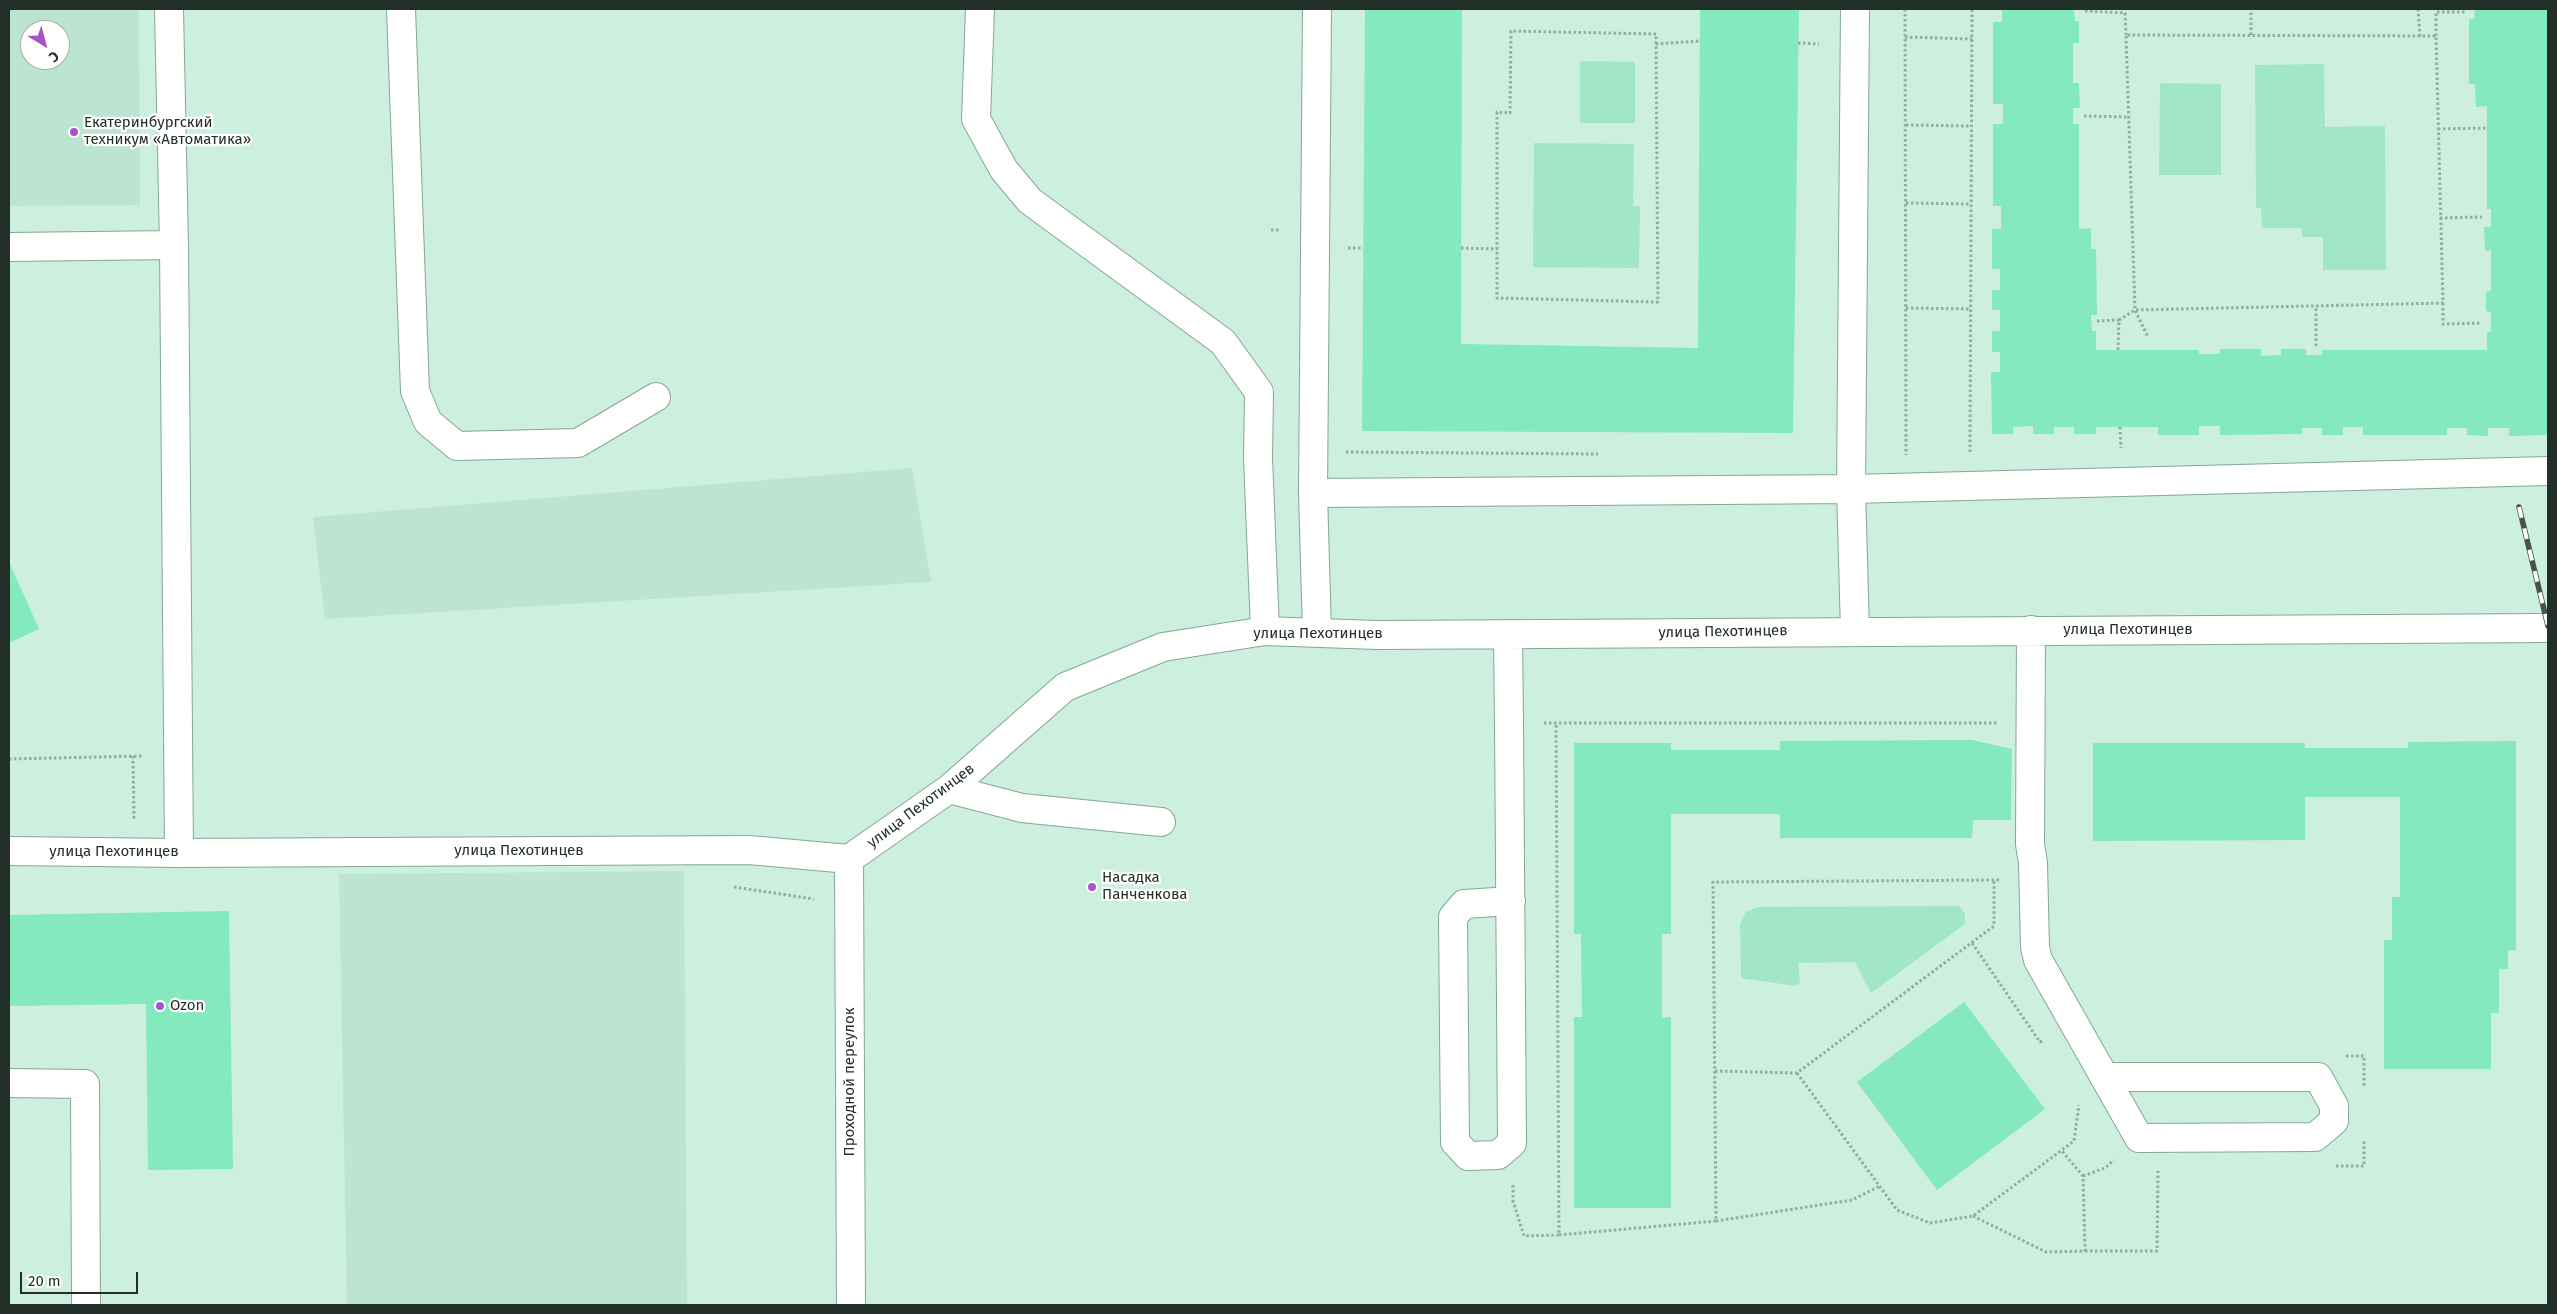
<!DOCTYPE html>
<meta charset="utf-8">
<style>
body{margin:0}
#map{position:relative;width:2557px;height:1314px;overflow:hidden;background:#cdefde;font-family:"Fira Sans",sans-serif}
canvas{display:block}
.frame{position:absolute;inset:0;border:10px solid #222f29;pointer-events:none}
.north{position:absolute;left:20px;top:20px;width:50px;height:50px;box-sizing:border-box;background:#fff;border:1px solid #a7aca9;border-radius:50%;rotate:143deg;font-size:14px;font-weight:700;line-height:20px;text-align:center;color:#222f29}
.north::after{content:'';display:block;margin:auto;width:18px;height:22px;background:#a556c8;clip-path:polygon(50% 0,100% 100%,50% 72%,0 100%)}
.scale{position:absolute;left:20px;top:1272px;width:118px;height:22px;box-sizing:border-box;border:2px solid #222f29;border-top:0;padding-left:6px;font-size:15px;line-height:18px;white-space:nowrap;color:#222f29;-webkit-text-stroke:4px #fff;paint-order:stroke}
</style>
<div id="map">
<canvas width="2557" height="1314"></canvas>
<div class="frame"></div>
<div class="north">С</div>
<div class="scale">20 m</div>
</div>
<script>
const ctx = document.querySelector('canvas').getContext('2d');
ctx.lineJoin = 'round';
function paint(path, color) {
  ctx.fillStyle = color;
  ctx.fill(path, 'evenodd');
}
function poly(rows) {
  const path = new Path2D();
  for (const r of rows) {
    path.moveTo(r[0], r[1]);
    for (let i = 2; i < r.length; i += 2) path.lineTo(r[i], r[i + 1]);
  }
  return path;
}
function strokePath(path, color, width, dash) {
  ctx.strokeStyle = color;
  ctx.lineWidth = width;
  ctx.lineCap = dash ? 'butt' : 'round';
  ctx.setLineDash(dash || []);
  ctx.stroke(path);
}
function write(font, color, halo, rows, align = 'center') {
  ctx.font = font + ' "Fira Sans",sans-serif';
  ctx.lineWidth = 4.5;
  ctx.setLineDash([]);
  ctx.textBaseline = 'middle';
  ctx.strokeStyle = halo;
  ctx.fillStyle = color;
  for (const [text, x, y, turn = 0] of rows) {
    ctx.save();
    ctx.translate(x, y);
    ctx.rotate((+turn || 0) * Math.PI / 180);
    ctx.textAlign = isNaN(turn) ? turn : align;
    if (halo) ctx.strokeText(text, 0, 0);
    ctx.fillText(text, 0, 0);
    ctx.restore();
  }
}
paint(poly([
 [9,9,139,9,140,205,9,206],
 [30,30,60,30,60,60,30,60],
 [912,468,931,582,325,619,313,517],
 [684,871,687,1305,347,1305,339,874]
]), '#bce5d1');
paint(poly([
 [1580,61,1635,62,1635,123,1580,123],
 [2324,64,2325,127,2385,126,2386,270,2323,270,2323,237,2302,237,2302,228,2262,228,2261,208,2256,208,2255,65],
 [2160,83,2221,84,2221,175,2159,175],
 [1534,143,1634,144,1633,206,1640,206,1639,268,1533,267],
 [1959,906,1965,914,1965,924,1871,993,1855,962,1798,963,1800,983,1795,986,1741,978,1740,925,1746,912,1758,907]
]), '#a1e7c6');
paint(poly([
 [1365,9,1462,9,1461,344,1698,348,1700,9,1799,9,1793,433,1362,431],
 [2002,9,2074,9,2075,21,2079,21,2079,43,2073,43,2073,83,2079,83,2080,108,2073,108,2073,124,2079,124,2079,229,2091,228,2091,249,2096,249,2097,315,2091,315,2092,331,2096,331,2096,350,2199,350,2199,354,2220,354,2220,349,2261,349,2261,356,2281,355,2281,349,2306,349,2306,355,2322,355,2322,350,2487,350,2487,332,2491,332,2491,312,2486,311,2486,292,2491,291,2491,250,2485,251,2484,227,2491,227,2491,209,2487,209,2487,106,2476,107,2475,84,2469,84,2469,19,2474,19,2475,9,2548,9,2548,435,2509,436,2509,428,2488,428,2488,436,2467,435,2467,428,2447,428,2447,435,2363,435,2363,427,2343,427,2343,435,2322,435,2322,428,2302,428,2302,434,2220,435,2220,426,2199,426,2199,435,2158,435,2158,427,2096,427,2096,434,2074,434,2074,427,2054,427,2054,434,2033,434,2033,426,2013,427,2013,434,1992,434,1991,372,2000,372,2000,352,1992,352,1992,331,2000,331,2000,310,1992,310,1992,290,2000,290,2000,269,1992,269,1992,229,2001,229,2001,206,1993,206,1993,124,2003,124,2003,104,1993,104,1993,22,2002,22],
 [9,562,39,629,9,643],
 [1972,740,2012,749,2011,820,1973,820,1972,838,1780,838,1780,814,1671,814,1671,934,1662,934,1662,1018,1671,1017,1671,1208,1574,1208,1574,1017,1582,1017,1581,934,1574,934,1574,743,1671,743,1671,750,1780,750,1780,741],
 [2516,741,2516,950,2508,950,2508,969,2499,969,2499,1013,2491,1013,2491,1069,2384,1069,2384,940,2392,940,2392,897,2400,897,2400,797,2305,797,2305,840,2093,841,2093,743,2305,743,2305,748,2408,748,2408,742],
 [229,911,233,1169,148,1170,146,1004,9,1006,9,915],
 [1964,1002,2045,1109,1937,1190,1857,1082]
]), '#84e9bd');
const minor = poly([
 [169,9,174,245],
 [401,9,415,391,428,422,457,446,578,443,656,397],
 [980,9,976,119,1004,170,1030,201,1223,342,1259,392,1258,458,1265,631],
 [9,247,174,245,179,853],
 [1313,493,1851,489,2548,471],
 [2031,630,2030,844,2033,863,2035,947,2038,960,2139,1138,2315,1137,2334,1121,2334,1106,2318,1077,2104,1077],
 [1855,631,1851,489,1855,9],
 [1317,633,1313,493,1317,9],
 [1508,634,1509,723,1512,1143,1498,1155,1468,1156,1455,1142,1453,917,1464,904,1511,901],
 [949,789,1022,808,1161,822],
 [9,851,179,853,749,850,849,859,949,789,1065,687,1163,647,1265,631,1377,635,2548,628],
 [849,859,851,1305],
 [9,1083,85,1084,86,1305]
]);
strokePath(minor, '#86a696', 30);
strokePath(poly([
 [1905,9,1906,455],
 [2418,9,2420,36],
 [2085,11,2125,13,2126,35],
 [2251,35,2251,9],
 [2436,36,2436,12,2467,12],
 [1905,37,1972,39],
 [1798,43,1819,44],
 [1656,44,1656,34,1511,31,1510,113,1497,112,1497,298,1658,302,1656,44,1700,41],
 [2084,116,2129,117],
 [1906,125,1971,126],
 [2438,129,2487,128],
 [1906,203,1971,204],
 [2440,218,2482,217],
 [1271,230,1280,230],
 [1348,248,1363,248],
 [1461,248,1497,249],
 [2443,303,2443,324,2482,323],
 [1906,308,1971,309],
 [2097,321,2119,320],
 [2316,346,2316,306],
 [2118,350,2119,320,2135,310,2443,303,2436,36,2126,35,2135,310,2148,337],
 [2120,427,2121,448],
 [1346,452,1598,454],
 [1970,452,1972,9],
 [1544,723,1998,723],
 [133,756,134,819],
 [9,759,143,756],
 [734,887,814,899],
 [1972,943,2040,1042,2043,1040],
 [2346,1056,2364,1056,2364,1086],
 [1715,1071,1797,1073,1994,926,1994,880],
 [1797,1073,1897,1210,1930,1223,1973,1216,2074,1141,2079,1105],
 [2336,1166,2364,1166,2364,1140],
 [2083,1176,2105,1168,2114,1160],
 [1513,1185,1513,1201,1524,1236,1559,1235,1556,723],
 [1973,1216,2046,1252,2085,1251,2083,1176,2062,1151],
 [1716,1221,1852,1200,1880,1186],
 [1559,1235,1716,1221,1713,882,2000,880],
 [2085,1251,2157,1251,2158,1171]
]), '#92ada0', 3, [2.5, 2.5]);
strokePath(minor, '#fff', 28);
const rail = poly([
 [2519,507,2548,626]
]);
strokePath(rail, '#43544c', 5.5);
strokePath(rail, '#fff', 4, [11]);
for (const [x, y, r, color] of [
 [74,132,5,"#a556c8"],
 [1092,887,5,"#a556c8"],
 [160,1006,5,"#a556c8"]
]) {
  const dot = new Path2D();
  dot.arc(x, y, r, 0, 2 * Math.PI);
  ctx.fillStyle = color;
  ctx.fill(dot);
  strokePath(dot, '#fff', 2);
}
write('15px', '#222f29', '#fff', [
 ["Екатеринбургский",84,123],
 ["техникум «Автоматика»",84,140],
 ["Насадка",1102,878],
 ["Панченкова",1102,895],
 ["Ozon",170,1006]
], 'left');
write('15px', '#222f29', '#fff', [
 ["улица Пехотинцев",2128,630],
 ["улица Пехотинцев",1723,632,-1],
 ["улица Пехотинцев",1318,634],
 ["улица Пехотинцев",921,806,-37],
 ["улица Пехотинцев",519,851],
 ["улица Пехотинцев",114,852],
 ["Проходной переулок",850,1082,-90]
]);
</script>
